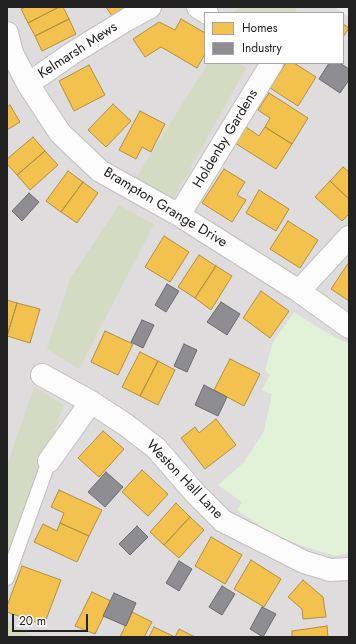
<!DOCTYPE html>
<style>
body{margin:0}
#map{position:relative;width:356px;height:644px;overflow:hidden;background:#efeceb;font-family:Jost,sans-serif}
canvas{display:block}
.frame{position:absolute;inset:0;border:8px solid #212121;pointer-events:none}
.legend{position:absolute;left:204px;top:12px;width:140px;height:52px;box-sizing:border-box;background:#fff;border:1px solid #a6a6a6;margin:0;padding:5px 7px;list-style:none;font-size:12px;color:#212121}
.legend li{display:flex;align-items:center;gap:8px;height:20px}
.legend b{width:20px;border:1px solid #a6a6a6}
.scale{position:absolute;left:12px;top:614px;width:76px;height:18px;box-sizing:border-box;border:2px solid #212121;border-top:0;padding-left:5px;font-size:12px;line-height:14px;white-space:nowrap;color:#212121;-webkit-text-stroke:3px #fff;paint-order:stroke}
</style>
<div id="map">
<canvas width="356" height="644"></canvas>
<div class="frame"></div>
<ul class="legend">
<li><b style="height:11px;background:#f2c14e"></b>Homes</li>
<li><b style="height:11px;background:#8d8d92"></b>Industry</li>
</ul>
<div class="scale">20 m</div>
</div>
<script>
const ctx = document.querySelector('canvas').getContext('2d');
ctx.lineJoin = 'round';
function paint(path, color) {
  ctx.fillStyle = color;
  ctx.fill(path, 'evenodd');
}
function poly(rows) {
  const path = new Path2D();
  for (const r of rows) {
    path.moveTo(r[0], r[1]);
    for (let i = 2; i < r.length; i += 2) path.lineTo(r[i], r[i + 1]);
  }
  return path;
}
function strokePath(path, color, width, dash) {
  ctx.strokeStyle = color;
  ctx.lineWidth = width;
  ctx.lineCap = dash ? 'butt' : 'round';
  ctx.setLineDash(dash || []);
  ctx.stroke(path);
}
function write(font, color, halo, rows, align = 'center') {
  ctx.font = font + ' Jost,sans-serif';
  ctx.lineWidth = 4;
  ctx.setLineDash([]);
  ctx.textBaseline = 'middle';
  ctx.strokeStyle = halo;
  ctx.fillStyle = color;
  for (const [text, x, y, turn = 0] of rows) {
    ctx.save();
    ctx.translate(x, y);
    ctx.rotate((+turn || 0) * Math.PI / 180);
    ctx.textAlign = isNaN(turn) ? turn : align;
    if (halo) ctx.strokeText(text, 0, 0);
    ctx.fillText(text, 0, 0);
    ctx.restore();
  }
}
paint(poly([
 [7,7,335,7,343,13,205,13,205,63,343,63,343,13,349,17,349,637,7,637]
]), '#dedcdc');
paint(poly([
 [239,7,298,7,294,13,234,13],
 [208,63,237,63,246,68,171,203,136,178],
 [119,205,154,224,79,369,47,349,70,279],
 [34,387,64,405,7,559,7,466],
 [7,622,36,637,7,637]
]), '#d4dbc2');
paint(poly([
 [294,312,322,330,349,344,349,553,336,556,305,547,273,534,237,510,242,502,218,485,244,462,264,431,272,394,262,390,270,375,265,370,273,342]
]), '#e1f2d9');
const homes = poly([
 [26,7,59,7,28,23,21,9,26,7],
 [59,7,63,7,69,19,35,36,28,23,59,7],
 [106,7,127,7,112,16,106,7],
 [69,19,76,34,42,51,35,36,69,19],
 [181,19,205,33,205,54,197,68,161,47,145,57,133,39,159,22,175,30,181,19],
 [343,24,349,28,343,37,343,24],
 [286,63,294,63,316,77,298,106,270,88,286,63],
 [89,65,105,95,74,111,59,81,89,65],
 [269,93,308,118,292,144,265,127,270,118,258,110,269,93],
 [113,104,131,121,106,147,88,130,113,104],
 [10,105,20,122,7,130,7,107,10,105],
 [140,111,165,124,151,152,142,147,136,159,119,150,140,111],
 [246,127,259,136,265,127,292,144,276,169,235,143,246,127],
 [33,137,45,151,17,175,7,164,7,159,33,137],
 [45,151,58,165,30,190,17,175,45,151],
 [343,167,349,172,349,199,330,181,343,167],
 [224,169,245,182,237,195,246,200,232,222,202,203,224,169],
 [68,171,83,182,61,212,46,201,68,171],
 [330,181,349,199,349,214,342,221,315,197,330,181],
 [83,182,98,193,77,223,61,212,83,182],
 [259,190,289,209,276,231,246,213,259,190],
 [288,221,318,240,300,268,270,249,288,221],
 [164,236,189,252,170,282,145,267,164,236],
 [199,255,216,266,195,298,178,287,199,255],
 [349,262,349,301,331,289,349,262],
 [216,266,232,276,211,310,195,298,216,266],
 [261,291,289,311,270,338,243,318,261,291],
 [7,300,17,303,7,336,7,300],
 [17,303,40,309,30,343,7,336,17,303],
 [105,331,133,344,118,375,91,362,105,331],
 [140,352,158,361,140,396,122,387,140,352],
 [230,359,260,374,244,406,214,390,230,359],
 [158,361,175,370,158,405,140,396,158,361],
 [216,419,236,445,205,469,181,438,195,427,199,433,216,419],
 [103,431,124,449,99,477,78,458,103,431],
 [142,470,168,494,148,516,122,492,142,470],
 [59,490,102,510,89,536,60,523,64,513,51,507,59,490],
 [176,503,190,517,164,545,150,532,176,503],
 [190,517,204,530,179,558,164,545,190,517],
 [60,523,89,536,77,562,34,542,43,524,57,531,60,523],
 [211,537,242,555,225,584,195,566,211,537],
 [251,560,281,579,264,607,234,589,251,560],
 [22,566,61,580,44,625,7,612,7,606,22,566],
 [303,580,323,597,326,617,303,619,302,609,288,597,303,580],
 [92,592,111,601,95,634,75,626,92,592],
 [132,612,152,622,144,637,120,637,132,612],
 [327,626,328,637,292,637,292,631,327,626],
 [154,627,175,637,179,629,195,637,149,637,154,627]
]);
paint(homes, '#f2c14e');
strokePath(homes, '#b39140', 1);
const industry = poly([
 [329,63,340,63,349,69,349,80,340,93,319,79,329,63],
 [29,193,39,202,22,221,12,211,29,193],
 [167,284,179,291,166,312,155,305,167,284],
 [221,302,240,314,227,335,207,322,221,302],
 [142,320,154,325,143,348,131,342,142,320],
 [184,344,197,350,187,372,174,366,184,344],
 [204,385,227,397,218,416,195,405,204,385],
 [106,472,123,487,105,507,88,492,106,472],
 [137,526,148,537,130,555,119,544,137,526],
 [179,561,192,569,179,591,166,583,179,561],
 [222,586,235,594,222,615,209,607,222,586],
 [114,593,136,603,126,626,103,616,114,593],
 [262,607,276,614,263,637,250,629,262,607]
]);
paint(industry, '#8d8d92');
strokePath(industry, '#6d6d70', 1);
const lane = poly([
 [7,578,49,461]
]);
const street = poly([
 [198,7,207,13],
 [7,33,12,53,28,84,60,133,100,171,179,215,299,291,349,327],
 [28,84,71,54,128,19,150,7],
 [179,215,272,63],
 [299,291,349,237],
 [42,375,91,402,126,425,156,448,195,493,223,521,304,562,330,570,349,569],
 [49,461,91,402]
]);
strokePath(lane, '#c1bfbf', 16);
strokePath(street, '#c1bfbf', 24);
strokePath(lane, '#fdfcfc', 14);
strokePath(street, '#fdfcfc', 22);
write('14px', '#212121', '#fff', [
 ["Kelmarsh Mews",78,51,-33],
 ["Holdenby Gardens",226,139,-59],
 ["Brampton Grange Drive",165,208,31],
 ["Weston Hall Lane",184,480,46]
]);
</script>
